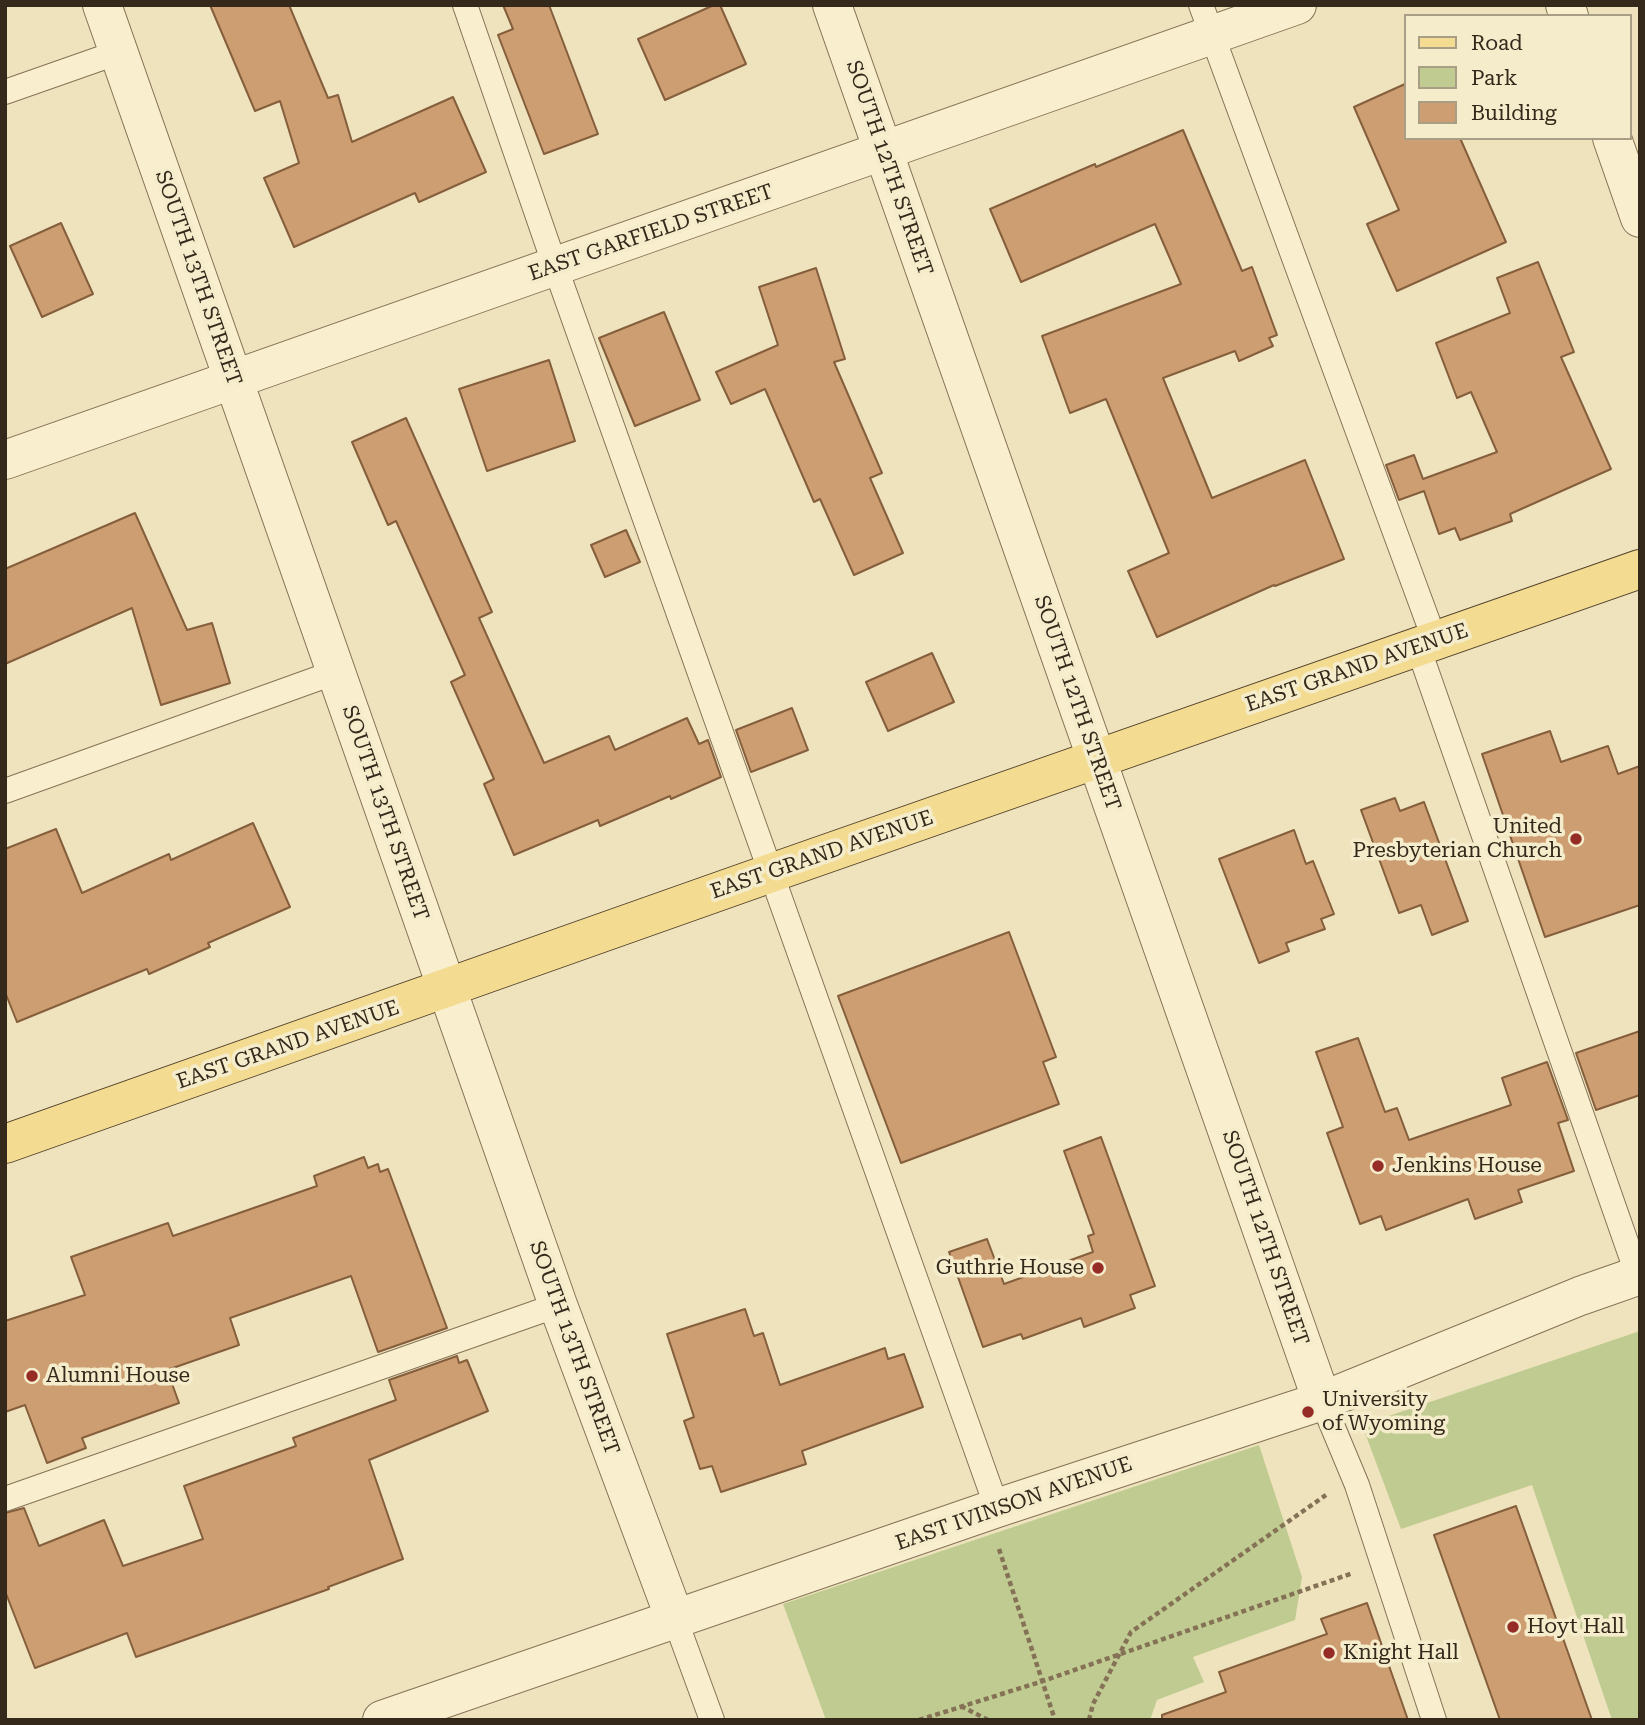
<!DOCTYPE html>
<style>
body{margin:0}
#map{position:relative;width:1645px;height:1725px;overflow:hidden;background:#eee3bc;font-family:"Roboto Serif",serif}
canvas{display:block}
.frame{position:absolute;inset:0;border:7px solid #34291b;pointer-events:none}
.legend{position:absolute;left:1404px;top:14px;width:228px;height:126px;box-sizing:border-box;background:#f5eccc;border:2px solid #a89e85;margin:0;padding:9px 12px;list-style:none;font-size:21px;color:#34291b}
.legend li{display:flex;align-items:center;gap:14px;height:35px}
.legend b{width:35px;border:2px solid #a89e85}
</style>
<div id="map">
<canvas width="1645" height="1725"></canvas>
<div class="frame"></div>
<ul class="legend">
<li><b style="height:9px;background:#f3dc92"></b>Road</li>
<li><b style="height:19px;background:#c0cb91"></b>Park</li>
<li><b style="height:19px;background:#cd9e72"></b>Building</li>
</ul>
</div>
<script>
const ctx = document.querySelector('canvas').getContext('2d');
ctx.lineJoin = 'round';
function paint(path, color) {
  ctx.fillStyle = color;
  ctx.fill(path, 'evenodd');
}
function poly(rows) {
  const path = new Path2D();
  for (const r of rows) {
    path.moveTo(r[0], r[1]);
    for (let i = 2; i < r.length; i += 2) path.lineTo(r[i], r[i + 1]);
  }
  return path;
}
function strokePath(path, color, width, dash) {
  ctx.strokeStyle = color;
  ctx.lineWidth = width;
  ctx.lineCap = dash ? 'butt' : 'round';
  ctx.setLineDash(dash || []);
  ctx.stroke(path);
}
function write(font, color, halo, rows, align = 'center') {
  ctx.font = font + ' "Roboto Serif",serif';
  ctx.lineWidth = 7;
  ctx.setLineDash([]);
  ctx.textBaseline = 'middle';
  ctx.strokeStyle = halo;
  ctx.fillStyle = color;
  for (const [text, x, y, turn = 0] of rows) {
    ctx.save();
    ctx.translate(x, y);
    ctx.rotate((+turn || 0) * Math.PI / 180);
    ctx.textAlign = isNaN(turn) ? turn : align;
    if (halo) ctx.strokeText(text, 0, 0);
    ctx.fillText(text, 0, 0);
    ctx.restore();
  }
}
paint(poly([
 [1640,1331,1640,1720,1612,1720,1532,1485,1401,1529,1362,1425],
 [1259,1445,1302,1577,1295,1620,1193,1657,1204,1682,1157,1700,1150,1720,826,1720,783,1604]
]), '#c0cb91');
const building = poly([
 [210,5,289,5,328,98,338,95,352,142,453,97,486,172,419,202,415,193,294,247,264,178,299,163,280,101,255,111,210,5],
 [503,5,549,5,598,134,544,154,498,35,513,29,503,5],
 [714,5,720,5,746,64,665,100,638,39,714,5],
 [1405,84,1405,138,1460,138,1506,242,1397,291,1367,224,1399,210,1354,107,1405,84],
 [1183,130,1242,271,1252,267,1277,335,1269,338,1273,346,1239,361,1235,351,1163,378,1212,498,1305,460,1344,559,1275,586,1274,585,1157,637,1128,571,1169,553,1106,399,1070,413,1042,336,1181,284,1155,224,1021,282,990,209,1095,164,1096,167,1183,130],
 [61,223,93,294,42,317,10,246,61,223],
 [1538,262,1574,352,1561,357,1611,469,1510,514,1512,521,1460,540,1455,528,1439,534,1424,491,1399,500,1386,465,1414,455,1423,479,1497,452,1471,392,1457,398,1436,343,1510,313,1497,278,1538,262],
 [816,268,845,359,834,362,882,473,870,478,903,553,854,575,820,499,814,502,765,389,731,404,716,372,778,345,759,287,816,268],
 [664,312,700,400,635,426,599,338,664,312],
 [549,360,575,441,487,471,459,389,549,360],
 [406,418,492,612,479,618,544,763,609,736,615,750,687,718,699,744,708,740,721,777,671,799,670,796,600,826,598,820,514,855,484,784,494,779,451,682,465,675,396,521,388,525,352,442,406,418],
 [135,513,187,630,212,623,230,683,161,705,132,608,5,664,5,569,135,513],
 [626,530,640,562,605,577,591,545,626,530],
 [932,653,954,702,888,731,866,682,932,653],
 [792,708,808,750,751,772,736,730,792,708],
 [1550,731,1561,762,1608,746,1618,774,1640,766,1640,905,1545,937,1482,754,1550,731],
 [1395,798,1400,811,1424,802,1468,921,1432,935,1421,905,1399,913,1361,810,1395,798],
 [253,823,290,907,208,943,210,947,149,974,147,969,17,1022,5,992,5,849,56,829,82,893,169,854,171,860,253,823],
 [1294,830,1306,864,1313,861,1334,914,1321,919,1325,929,1286,943,1289,951,1259,963,1219,859,1294,830],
 [1009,932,1056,1057,1043,1062,1059,1104,901,1163,838,996,1009,932],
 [1640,1031,1640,1095,1596,1110,1576,1053,1640,1031],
 [1358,1038,1385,1112,1397,1108,1409,1140,1511,1105,1502,1078,1547,1062,1568,1120,1558,1123,1574,1171,1518,1190,1522,1202,1475,1219,1468,1199,1386,1230,1381,1216,1360,1224,1327,1133,1343,1127,1316,1052,1358,1038],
 [1101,1137,1155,1286,1130,1295,1135,1308,1084,1327,1081,1318,1023,1339,1021,1334,983,1347,949,1252,987,1239,1004,1284,1093,1252,1088,1236,1094,1234,1064,1151,1101,1137],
 [364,1157,368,1168,378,1164,380,1172,388,1169,447,1328,378,1352,351,1276,230,1318,239,1345,167,1370,179,1403,82,1438,86,1448,47,1463,25,1405,5,1412,5,1321,85,1295,71,1257,168,1223,173,1236,317,1186,314,1176,364,1157],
 [745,1309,754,1336,763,1333,780,1385,885,1348,888,1359,904,1354,923,1407,802,1451,806,1464,721,1492,712,1466,700,1469,684,1421,694,1417,667,1334,745,1309],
 [457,1356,459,1363,467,1360,488,1411,369,1460,403,1559,328,1587,329,1589,136,1657,127,1633,35,1668,5,1591,5,1513,24,1508,39,1546,104,1520,123,1566,203,1539,184,1486,296,1446,293,1438,396,1400,389,1380,457,1356],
 [1516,1506,1592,1720,1500,1720,1434,1535,1516,1506],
 [1367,1603,1408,1720,1162,1720,1162,1715,1226,1692,1219,1672,1327,1634,1321,1619,1367,1603]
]);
paint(building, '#cd9e72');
strokePath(building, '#855e3c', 2);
const service = poly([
 [465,5,555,266,997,1508],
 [1201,5,1435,641],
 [5,92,119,52],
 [1418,647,1638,1276],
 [5,791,336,672],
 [1322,1401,1357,1485,1434,1720],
 [5,1499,558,1305],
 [675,1619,712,1720]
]);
const minor = poly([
 [102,5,558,1305,675,1619],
 [832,5,1322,1401],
 [1565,5,1569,16],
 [1612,138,1640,218],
 [5,460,1297,5]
]);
const tertiary = poly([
 [382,1720,997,1508,1322,1401,1580,1296,1640,1275]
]);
const primary = poly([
 [5,1144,771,873,1640,569]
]);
strokePath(service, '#857256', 26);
strokePath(minor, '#857256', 40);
strokePath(tertiary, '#857256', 40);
strokePath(primary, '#52402b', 40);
strokePath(poly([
 [999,1549,1055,1720],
 [961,1706,988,1720],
 [919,1720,1043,1681,1353,1573],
 [1089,1720,1093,1704,1131,1632,1326,1495]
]), '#857256', 4.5, [5, 3.5]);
strokePath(service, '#f9efcf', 24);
strokePath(minor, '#f9efcf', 38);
strokePath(tertiary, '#f9efcf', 38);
strokePath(primary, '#f3dc92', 38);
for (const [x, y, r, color] of [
 [1576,839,7,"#952d26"],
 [1378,1166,7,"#952d26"],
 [1098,1268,7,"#952d26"],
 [32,1376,7,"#952d26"],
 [1308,1412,7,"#952d26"],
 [1513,1627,7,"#952d26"],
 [1329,1653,7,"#952d26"]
]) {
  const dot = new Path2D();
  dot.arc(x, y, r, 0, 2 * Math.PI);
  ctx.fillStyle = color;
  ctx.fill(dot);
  strokePath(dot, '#f5eccc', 2.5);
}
write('21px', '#34291b', '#f5eccc', [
 ["SOUTH 12TH STREET",889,168,71],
 ["EAST GARFIELD STREET",651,233,-19],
 ["SOUTH 13TH STREET",198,278,71],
 ["EAST GRAND AVENUE",1357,668,-19],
 ["SOUTH 12TH STREET",1077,703,71],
 ["SOUTH 13TH STREET",385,813,71],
 ["EAST GRAND AVENUE",822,855,-19],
 ["EAST GRAND AVENUE",288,1045,-19],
 ["SOUTH 12TH STREET",1265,1238,71],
 ["SOUTH 13TH STREET",574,1348,70],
 ["EAST IVINSON AVENUE",1014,1504,-19]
]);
write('21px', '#34291b', '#f5eccc', [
 ["United",1562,827,"right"],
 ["Presbyterian Church",1562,851,"right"],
 ["Jenkins House",1392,1166],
 ["Guthrie House",1084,1268,"right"],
 ["Alumni House",46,1376],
 ["University",1322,1400],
 ["of Wyoming",1322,1424],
 ["Hoyt Hall",1527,1627],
 ["Knight Hall",1343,1653]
], 'left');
</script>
